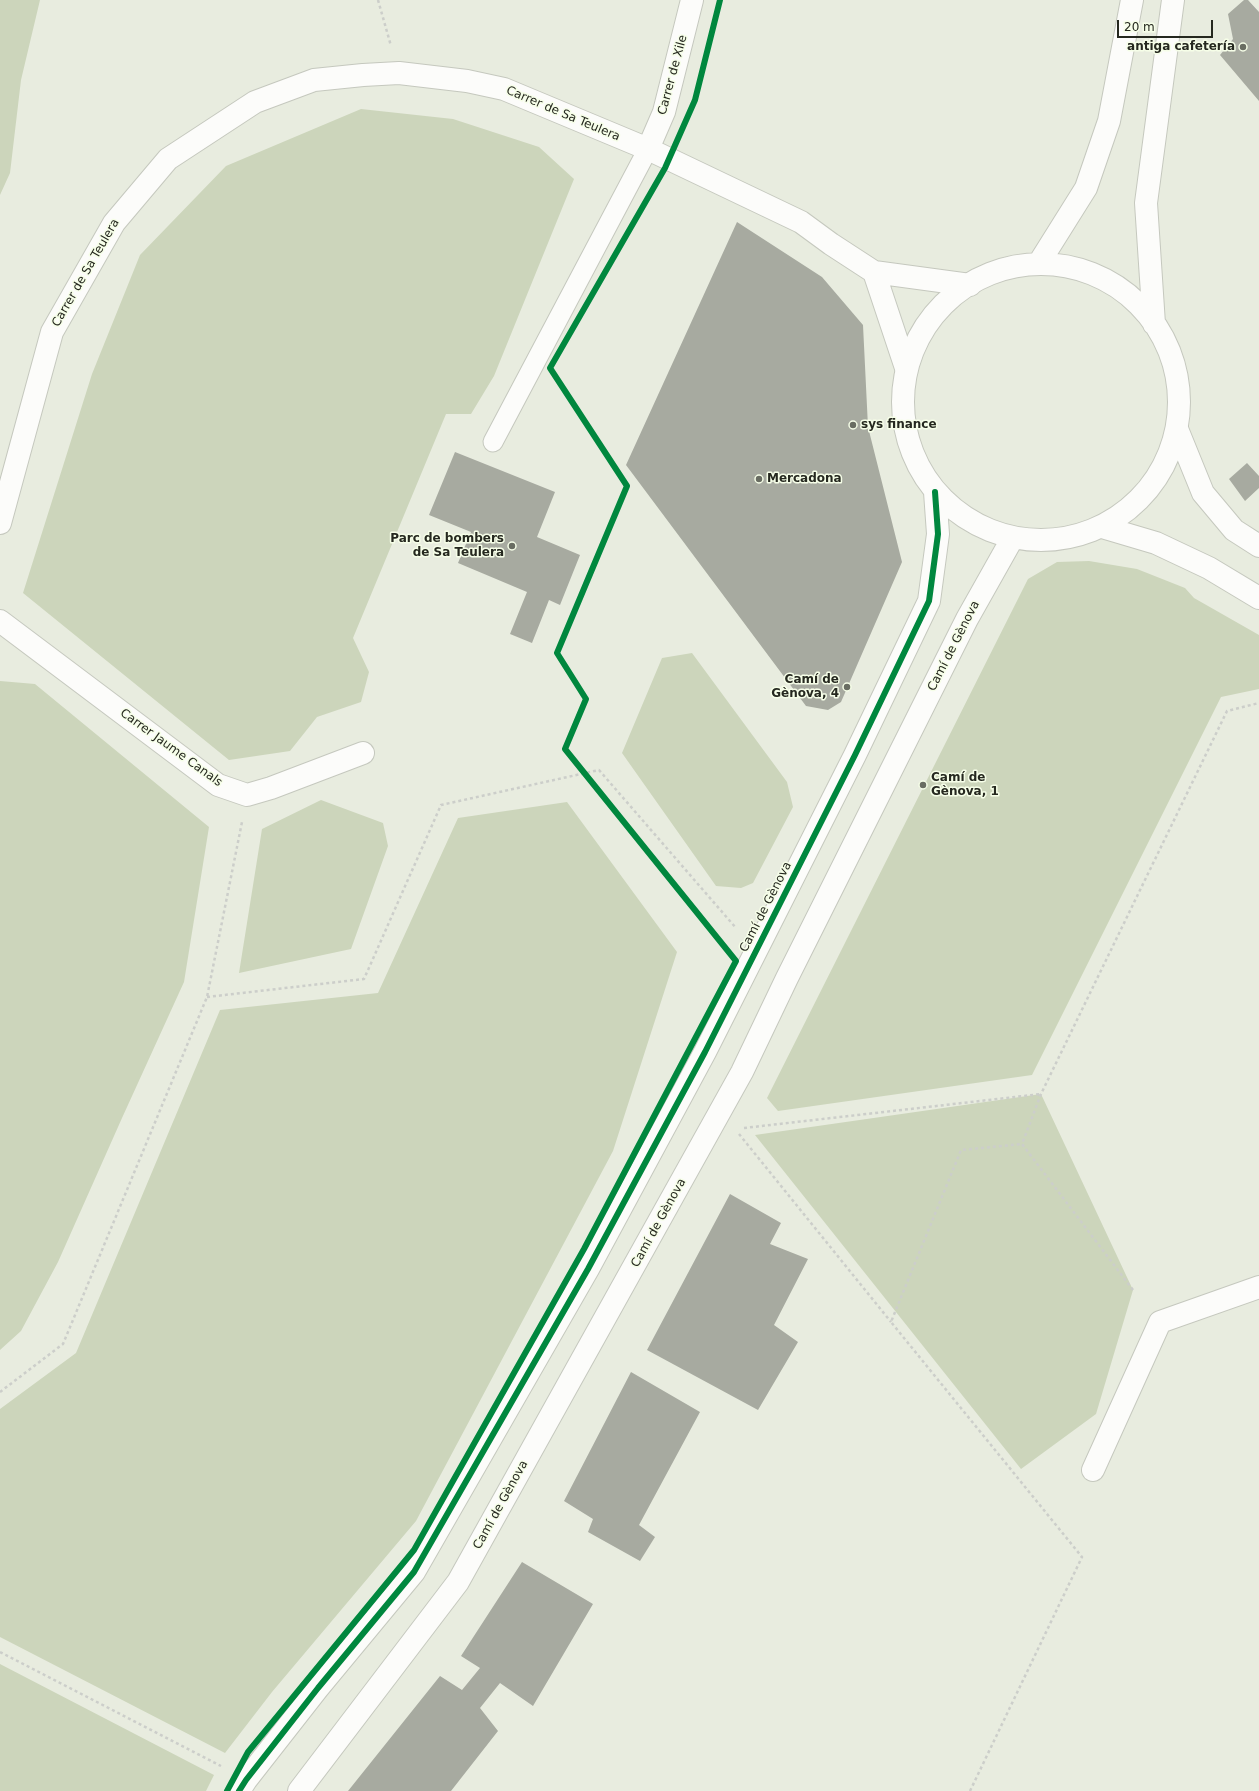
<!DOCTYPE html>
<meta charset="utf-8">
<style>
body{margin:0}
#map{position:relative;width:1259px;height:1791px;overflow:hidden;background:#e8ecdf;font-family:"DejaVu Sans",sans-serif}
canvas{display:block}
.scale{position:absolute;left:1117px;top:20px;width:96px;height:18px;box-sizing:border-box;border:2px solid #25281f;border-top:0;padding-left:5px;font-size:12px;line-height:14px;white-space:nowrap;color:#25281f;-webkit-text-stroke:3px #f6fee8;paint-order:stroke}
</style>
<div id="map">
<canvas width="1259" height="1791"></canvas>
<div class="scale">20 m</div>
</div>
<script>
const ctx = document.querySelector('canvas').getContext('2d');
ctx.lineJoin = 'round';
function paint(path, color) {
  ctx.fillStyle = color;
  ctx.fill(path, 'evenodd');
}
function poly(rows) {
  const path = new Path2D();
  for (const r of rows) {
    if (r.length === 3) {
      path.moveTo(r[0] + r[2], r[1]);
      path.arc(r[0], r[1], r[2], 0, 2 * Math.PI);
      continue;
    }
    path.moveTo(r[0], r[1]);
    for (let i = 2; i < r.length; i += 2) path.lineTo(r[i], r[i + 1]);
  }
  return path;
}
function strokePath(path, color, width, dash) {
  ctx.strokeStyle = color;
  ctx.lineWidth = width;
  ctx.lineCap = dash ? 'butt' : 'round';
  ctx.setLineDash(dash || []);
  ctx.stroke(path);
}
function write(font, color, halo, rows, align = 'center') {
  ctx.font = font + ' "DejaVu Sans",sans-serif';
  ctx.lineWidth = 3;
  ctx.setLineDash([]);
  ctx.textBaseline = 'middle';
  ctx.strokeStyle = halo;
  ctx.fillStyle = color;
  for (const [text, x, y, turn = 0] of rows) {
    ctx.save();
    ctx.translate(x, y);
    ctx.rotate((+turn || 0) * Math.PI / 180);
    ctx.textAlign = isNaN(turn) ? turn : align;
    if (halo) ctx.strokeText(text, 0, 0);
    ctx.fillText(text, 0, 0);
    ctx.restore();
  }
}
paint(poly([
 [0,0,40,0,21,80,10,173,0,195],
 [361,109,453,119,539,147,574,179,494,376,471,414,446,414,353,638,369,672,361,702,317,717,290,751,229,760,23,593,92,374,140,255,226,166],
 [1089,561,1137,569,1185,588,1194,598,1259,635,1259,689,1221,697,1032,1075,778,1111,767,1098,1028,579,1057,562],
 [692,653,787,782,793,807,753,883,741,888,716,886,622,753,662,658],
 [0,681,35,684,209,827,184,982,122,1118,58,1262,21,1331,0,1350],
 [321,800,383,823,388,846,351,949,239,973,262,829],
 [567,802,677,952,613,1151,416,1521,272,1692,225,1753,0,1637,0,1409,76,1353,220,1010,378,993,458,818],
 [1041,1094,1133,1290,1096,1414,1021,1469,755,1135],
 [0,1664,214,1775,206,1791,0,1791]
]), '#ccd5bb');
paint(poly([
 [1244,0,1248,0,1259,12,1259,101,1220,55,1233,39,1228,14],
 [737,222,822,277,863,325,868,427,902,562,841,702,828,710,806,706,626,465],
 [455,452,555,492,537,537,580,555,560,605,549,600,532,643,510,634,527,592,458,563,471,532,429,515],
 [1247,463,1259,476,1259,488,1245,501,1229,479],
 [730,1194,781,1223,770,1244,808,1259,774,1325,798,1342,758,1410,647,1350],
 [631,1372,700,1412,639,1525,655,1537,640,1561,588,1532,593,1519,564,1501],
 [522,1562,593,1604,533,1706,500,1683,480,1708,498,1731,451,1791,348,1791,440,1676,462,1690,480,1668,461,1656]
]), '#a7aaa0');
const service = poly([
 [493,442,648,149]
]);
const minor = poly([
 [648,149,664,112,692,0],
 [906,368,874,272,970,285],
 [1177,429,1203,493,1234,530,1259,546],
 [0,523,52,332,114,223,168,159,255,102,314,80,363,75,399,73,467,81,504,89,648,149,801,222,831,244,874,272],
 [1102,527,1156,543,1209,568,1259,598],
 [0,621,218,785,247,795,271,788,363,753],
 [1093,1470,1160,1322,1259,1287]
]);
const tertiary = poly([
 [1039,263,1086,188,1109,121,1132,0],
 [1041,402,138],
 [1154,324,1146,203,1173,0],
 [239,1791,246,1780,318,1688,414,1572,588,1269,705,1052,855,755,929,601,938,534,935,492],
 [299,1791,458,1582,742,1072,787,978,967,619,1012,539]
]);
strokePath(service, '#c5c8be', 21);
strokePath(minor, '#c5c8be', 24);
strokePath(tertiary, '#c5c8be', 24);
strokePath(poly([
 [378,0,391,46],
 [207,997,364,979,441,805,599,770,736,928],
 [744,1128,1041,1094],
 [739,1134,891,1322],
 [1133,1290,1022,1144,1041,1094,1227,711,1259,703],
 [0,1392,63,1344,207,997,242,822],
 [0,1652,221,1766],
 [970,1791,1082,1557,891,1322,961,1150,1022,1144]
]), '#ccceca', 2.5, [3, 3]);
strokePath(service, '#fcfcfa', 19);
strokePath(minor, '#fcfcfa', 22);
strokePath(tertiary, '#fcfcfa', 22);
strokePath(poly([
 [227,1791,248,1752,414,1550,584,1249,736,961,565,749,586,699,557,653,627,486,550,368,665,168,695,100,720,0],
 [239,1791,246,1780,318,1688,414,1572,588,1269,705,1052,855,755,929,601,938,534,935,492]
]), '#00873e', 6);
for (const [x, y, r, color] of [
 [1243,47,4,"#696d62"],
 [853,425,4,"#696d62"],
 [759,479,4,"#696d62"],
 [512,546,4,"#696d62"],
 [847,687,4,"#696d62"],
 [923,785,4,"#696d62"]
]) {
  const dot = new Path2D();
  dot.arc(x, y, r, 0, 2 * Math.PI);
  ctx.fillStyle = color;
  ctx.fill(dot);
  strokePath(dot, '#f6fee8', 1.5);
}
write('bold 12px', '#25281f', '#f6fee8', [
 ["antiga cafetería",1235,47],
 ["sys finance",861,425,"left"],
 ["Mercadona",767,479,"left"],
 ["Parc de bombers",504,539],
 ["de Sa Teulera",504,553],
 ["Camí de",839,680],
 ["Gènova, 4",839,694],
 ["Camí de",931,778,"left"],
 ["Gènova, 1",931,792,"left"]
], 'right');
write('12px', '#25281f', '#f6fee8', [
 ["Carrer de Xile",673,75,-75],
 ["Carrer de Sa Teulera",563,114,23],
 ["Carrer de Sa Teulera",86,273,-60],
 ["Camí de Gènova",954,646,-63],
 ["Carrer Jaume Canals",171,748,36],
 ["Camí de Gènova",766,907,-63],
 ["Camí de Gènova",659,1223,-61],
 ["Camí de Gènova",501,1505,-61]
]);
</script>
